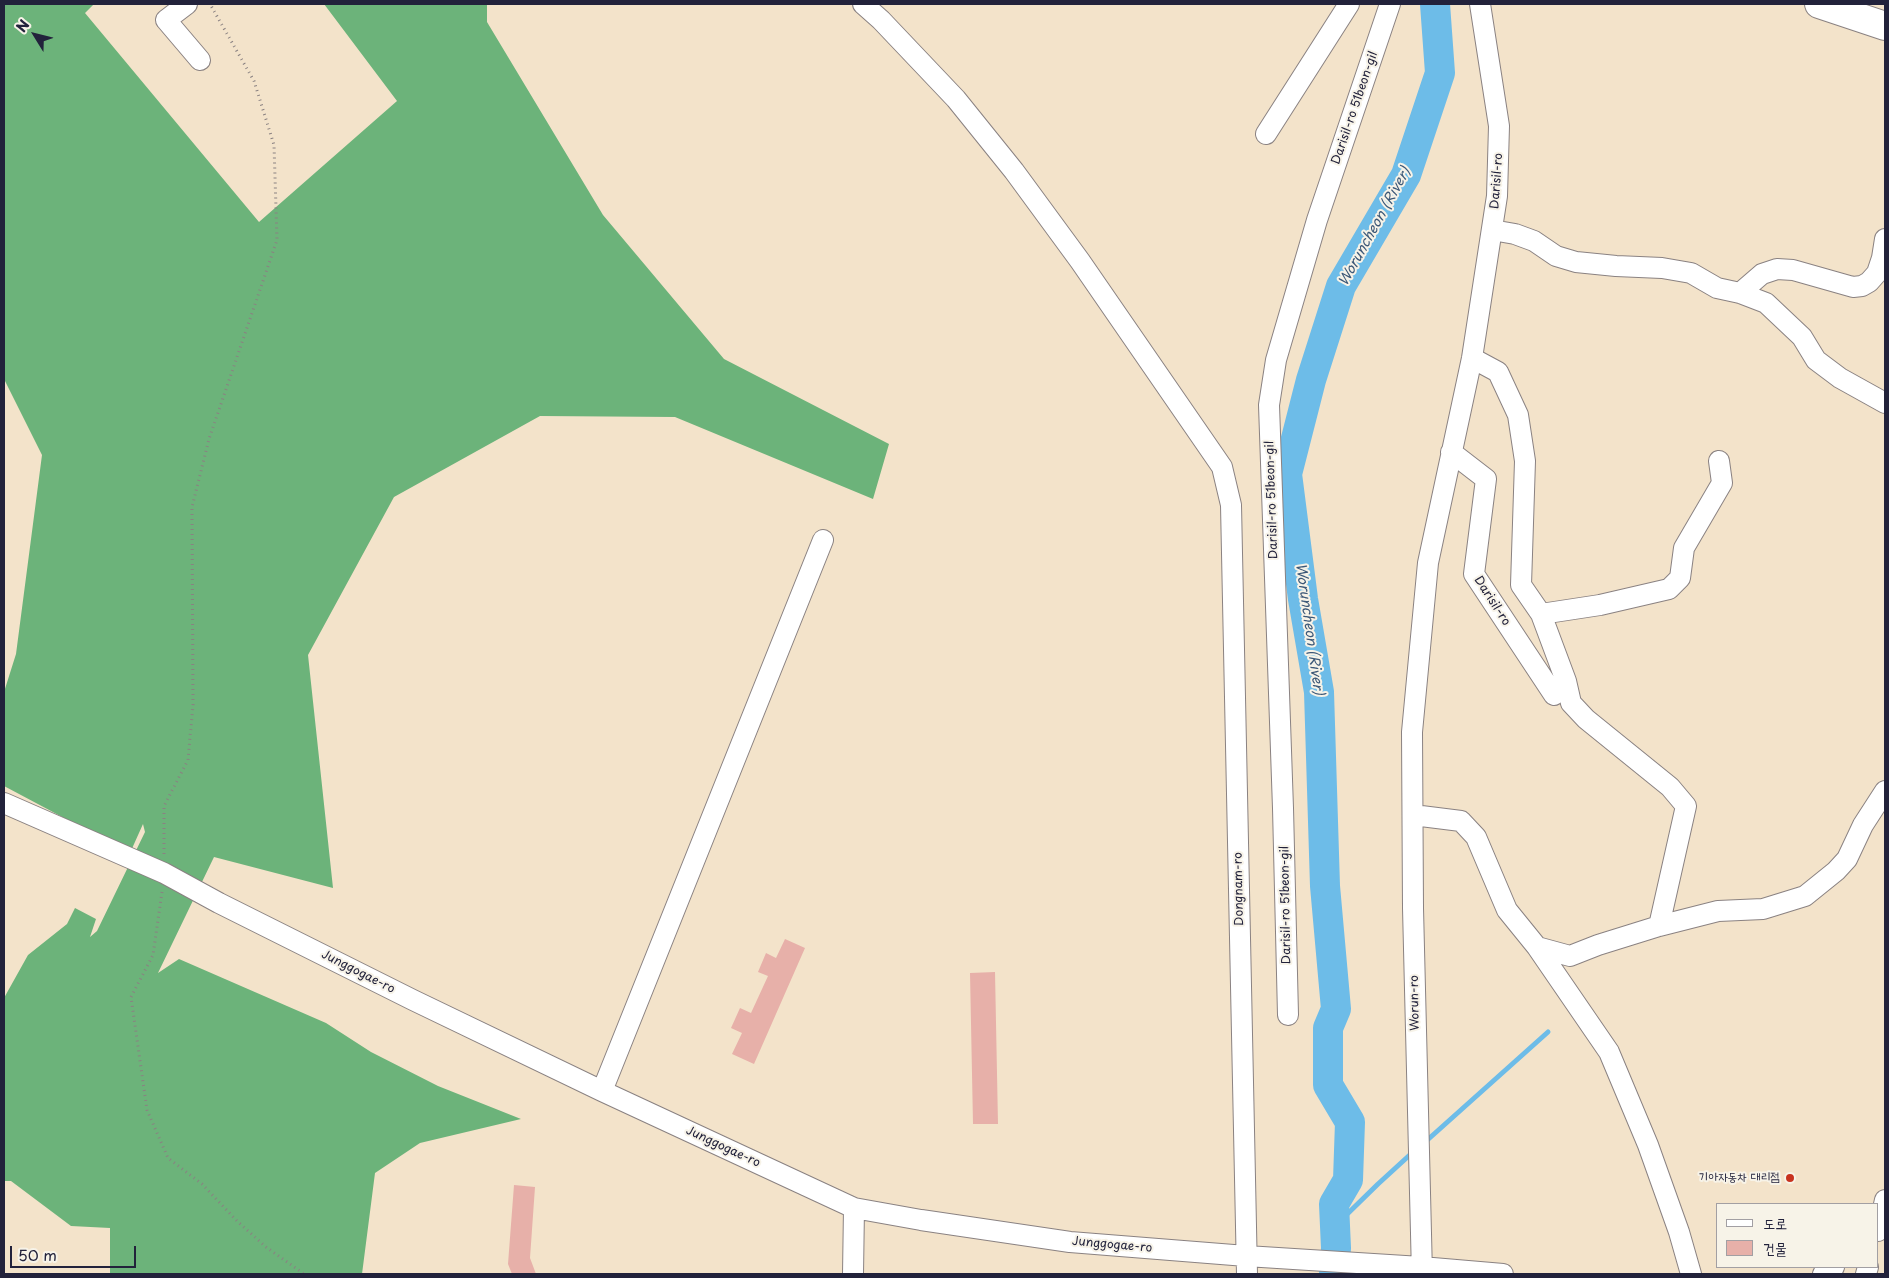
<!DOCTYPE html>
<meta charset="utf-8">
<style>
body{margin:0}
#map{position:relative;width:1889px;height:1278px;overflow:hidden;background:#f3e3ca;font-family:"Playpen Sans","Poor Story",sans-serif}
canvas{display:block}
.frame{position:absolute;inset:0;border:5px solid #22223b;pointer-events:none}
.legend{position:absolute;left:1716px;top:1203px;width:162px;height:65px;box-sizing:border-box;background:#f7f3e8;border:1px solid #a29fa3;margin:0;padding:6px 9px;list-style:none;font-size:15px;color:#22223b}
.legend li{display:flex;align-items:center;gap:10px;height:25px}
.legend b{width:25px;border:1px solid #a29fa3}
.north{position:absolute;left:10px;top:10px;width:50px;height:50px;-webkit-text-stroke:4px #f7f3e8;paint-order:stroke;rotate:306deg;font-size:14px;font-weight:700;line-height:20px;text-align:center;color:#22223b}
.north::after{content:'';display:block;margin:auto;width:18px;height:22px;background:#22223b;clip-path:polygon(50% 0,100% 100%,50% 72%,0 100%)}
.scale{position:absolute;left:10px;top:1246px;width:126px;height:22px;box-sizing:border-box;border:2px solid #22223b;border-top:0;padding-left:6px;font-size:15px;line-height:18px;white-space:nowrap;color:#22223b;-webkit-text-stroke:4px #f7f3e8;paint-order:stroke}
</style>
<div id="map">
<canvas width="1889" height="1278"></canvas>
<div class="frame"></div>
<ul class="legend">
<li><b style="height:6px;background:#fff"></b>도로</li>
<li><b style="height:14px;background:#e7b0a9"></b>건물</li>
</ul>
<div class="north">N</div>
<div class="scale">50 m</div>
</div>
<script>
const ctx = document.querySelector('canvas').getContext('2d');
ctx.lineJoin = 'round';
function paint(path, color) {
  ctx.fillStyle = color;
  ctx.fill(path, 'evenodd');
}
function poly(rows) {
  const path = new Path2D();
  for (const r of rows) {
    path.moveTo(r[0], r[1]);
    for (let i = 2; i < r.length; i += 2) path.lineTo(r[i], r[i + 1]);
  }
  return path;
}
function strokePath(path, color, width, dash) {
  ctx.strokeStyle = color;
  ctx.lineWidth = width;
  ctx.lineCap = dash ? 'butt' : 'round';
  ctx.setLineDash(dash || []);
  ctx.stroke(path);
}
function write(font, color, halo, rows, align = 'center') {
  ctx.font = font + ' "Playpen Sans","Poor Story",sans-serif';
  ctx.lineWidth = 4;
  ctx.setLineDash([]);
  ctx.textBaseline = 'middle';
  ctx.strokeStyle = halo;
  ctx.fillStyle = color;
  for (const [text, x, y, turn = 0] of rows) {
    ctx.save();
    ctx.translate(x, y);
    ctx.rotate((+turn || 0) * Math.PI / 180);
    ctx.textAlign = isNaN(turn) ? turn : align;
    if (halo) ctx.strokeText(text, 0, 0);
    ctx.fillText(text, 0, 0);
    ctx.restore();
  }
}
paint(poly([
 [4,4,94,4,85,13,259,222,397,101,324,4,487,4,487,22,603,215,724,359,889,444,873,499,675,417,540,416,394,497,308,655,333,888,214,857,158,973,179,959,326,1023,371,1052,438,1086,521,1119,420,1143,375,1173,362,1274,110,1274,110,1228,71,1226,11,1181,4,1181,4,998,28,955,67,924,75,908,96,919,90,937,97,931,145,832,143,824,130,853,4,786,4,692,16,654,42,455,4,379]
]), '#6cb37a');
strokePath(poly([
 [1424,1143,1548,1032],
 [1335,1226,1378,1184,1413,1152]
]), '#6dbce8', 5);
strokePath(poly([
 [1334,1274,1336,1248,1334,1204,1348,1180,1350,1122,1328,1085,1328,1028,1336,1009,1325,886,1319,692,1303,599,1287,474,1311,380,1341,286,1406,175,1440,73,1435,4]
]), '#6dbce8', 30);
paint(poly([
 [785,939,805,948,754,1064,732,1054,742,1033,731,1028,740,1008,751,1013,768,976,758,972,766,953,776,958],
 [995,972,998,1124,973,1124,970,973],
 [514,1185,535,1187,530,1258,536,1274,512,1274,508,1264]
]), '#e7b0a9');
const minor = poly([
 [187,4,166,20,200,60],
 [863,4,881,20,956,99,1014,171,1080,261,1222,467,1231,505,1247,1274],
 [1266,134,1349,4],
 [1492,230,1515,234,1534,241,1556,256,1576,262,1616,266,1662,268,1691,273,1717,288,1740,293,1766,303,1802,337,1816,360,1840,378,1885,403],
 [1740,293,1762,274,1777,269,1793,270,1853,287,1862,286,1869,282,1877,273,1882,258,1885,239],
 [1472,358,1498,372,1518,415,1525,461,1521,585,1541,614,1566,681,1571,703,1586,719,1670,787,1686,806,1659,926],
 [1451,452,1486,479,1474,574,1554,695],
 [1541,614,1600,605,1669,589,1680,578,1684,548,1722,483,1719,461],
 [4,803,164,873,219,903,413,1000,602,1091,854,1208,921,1220,1070,1242,1246,1256,1421,1267,1503,1274],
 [1413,815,1461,821,1476,837,1507,910,1537,947,1609,1052,1648,1145,1679,1232,1691,1274],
 [1537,947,1570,956,1598,945,1659,926,1718,911,1763,909,1805,896,1836,871,1847,859,1863,825,1885,791],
 [1288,1015,1283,808,1269,405,1276,360,1317,220,1390,4],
 [602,1091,823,540],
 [1878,1231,1885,1200],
 [853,1274,854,1208],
 [1422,1274,1413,908,1412,732,1428,563,1472,358,1497,196,1499,126,1480,4],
 [1823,1274,1834,1267],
 [1866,1274,1868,1267]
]);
const highway = poly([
 [1819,4,1885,26]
]);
strokePath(minor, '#8a8282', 22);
strokePath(highway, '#8a8282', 30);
strokePath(poly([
 [164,854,164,806,188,760,193,705,192,507,209,439,277,240,274,145,254,81,210,4],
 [162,892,153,955,131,997,147,1110,168,1158,202,1184,237,1221,266,1247,304,1274]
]), '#8a8282', 3, [1, 4]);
strokePath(minor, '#fff', 20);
strokePath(highway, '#fff', 28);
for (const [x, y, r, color] of [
 [1790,1178,5,"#c8321e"]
]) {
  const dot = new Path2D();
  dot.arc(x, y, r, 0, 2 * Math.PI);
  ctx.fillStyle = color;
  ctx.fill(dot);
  strokePath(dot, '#f7f3e8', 2);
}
write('12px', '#22223b', '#f7f3e8', [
 ["Darisil-ro 51beon-gil",1355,108,-71],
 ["Darisil-ro",1497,181,-86],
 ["Darisil-ro 51beon-gil",1272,500,-92],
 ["Darisil-ro",1492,601,57],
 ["Dongnam-ro",1239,889,-91],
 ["Darisil-ro 51beon-gil",1286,905,-91],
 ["Junggogae-ro",358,972,27],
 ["Worun-ro",1415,1003,-91],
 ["Junggogae-ro",723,1147,25],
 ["Junggogae-ro",1112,1245,5]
]);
write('12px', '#22223b', '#f7f3e8', [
 ["기아자동차 대리점",1780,1178]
], 'right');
write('italic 14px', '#3c5878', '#f7f3e8', [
 ["Woruncheon (River)",1375,227,-61],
 ["Woruncheon (River)",1309,629,82]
]);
</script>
